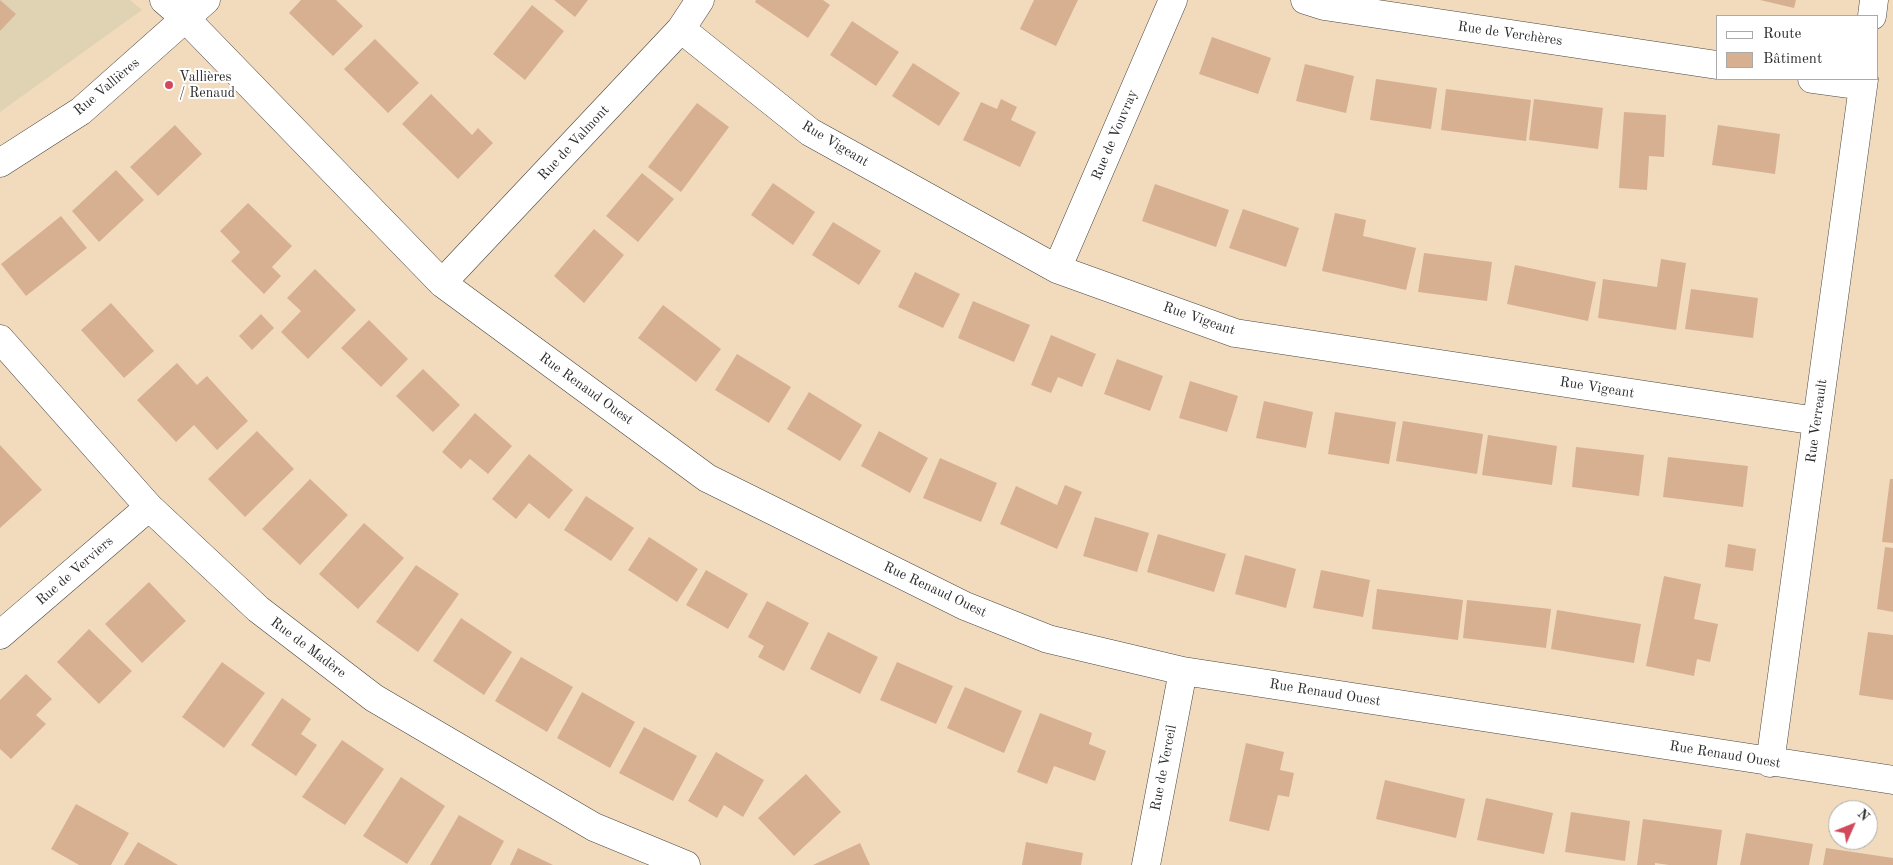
<!DOCTYPE html>
<meta charset="utf-8">
<style>
body{margin:0}
#map{position:relative;width:1893px;height:865px;overflow:hidden;background:#f2dbbc;font-family:"Old Standard TT",serif}
canvas{display:block}
.legend{position:absolute;left:1716px;top:15px;width:162px;height:65px;box-sizing:border-box;background:#fff;border:1px solid #aaa;margin:0;padding:6px 9px;list-style:none;font-size:15px;color:#2b2b2b}
.legend li{display:flex;align-items:center;gap:10px;height:25px}
.legend b{width:25px;border:1px solid #aaa}
.north{position:absolute;left:1828px;top:800px;width:50px;height:50px;box-sizing:border-box;background:#fff;border:1px solid #aaa;border-radius:50%;rotate:46deg;font-size:14px;font-weight:700;line-height:20px;text-align:center;color:#2b2b2b}
.north::after{content:'';display:block;margin:auto;width:18px;height:22px;background:#d1495b;clip-path:polygon(50% 0,100% 100%,50% 72%,0 100%)}
</style>
<div id="map">
<canvas width="1893" height="865"></canvas>
<ul class="legend">
<li><b style="height:6px;background:#fff"></b>Route</li>
<li><b style="height:14px;background:#d7b092"></b>Bâtiment</li>
</ul>
<div class="north">N</div>
</div>
<script>
const ctx = document.querySelector('canvas').getContext('2d');
ctx.lineJoin = 'round';
function paint(path, color) {
  ctx.fillStyle = color;
  ctx.fill(path, 'evenodd');
}
function poly(rows) {
  const path = new Path2D();
  for (const r of rows) {
    path.moveTo(r[0], r[1]);
    for (let i = 2; i < r.length; i += 2) path.lineTo(r[i], r[i + 1]);
  }
  return path;
}
function strokePath(path, color, width, dash) {
  ctx.strokeStyle = color;
  ctx.lineWidth = width;
  ctx.lineCap = dash ? 'butt' : 'round';
  ctx.setLineDash(dash || []);
  ctx.stroke(path);
}
function write(font, color, halo, rows, align = 'center') {
  ctx.font = font + ' "Old Standard TT",serif';
  ctx.lineWidth = 4;
  ctx.setLineDash([]);
  ctx.textBaseline = 'middle';
  ctx.strokeStyle = halo;
  ctx.fillStyle = color;
  for (const [text, x, y, turn = 0] of rows) {
    ctx.save();
    ctx.translate(x, y);
    ctx.rotate((+turn || 0) * Math.PI / 180);
    ctx.textAlign = isNaN(turn) ? turn : align;
    if (halo) ctx.strokeText(text, 0, 0);
    ctx.fillText(text, 0, 0);
    ctx.restore();
  }
}
paint(poly([
 [0,0,130,0,142,10,0,112]
]), '#dfd3b4');
paint(poly([
 [0,0,16,14,0,31],
 [301,0,336,0,363,26,333,56,289,13],
 [554,0,588,0,575,17],
 [756,0,823,0,830,5,808,38,755,2],
 [1034,0,1078,0,1056,46,1020,29],
 [1760,0,1796,0,1794,8],
 [532,5,564,31,525,80,493,54],
 [852,21,899,52,876,86,830,55],
 [1212,37,1271,58,1258,94,1199,74],
 [375,39,419,83,388,113,344,69],
 [913,63,960,93,939,126,892,96],
 [1305,64,1354,76,1346,113,1296,101],
 [1376,79,1437,88,1431,129,1370,120],
 [1446,89,1531,100,1526,141,1441,130],
 [431,94,472,135,478,128,493,143,458,179,402,124],
 [1001,99,1017,107,1011,120,1036,132,1020,167,963,140,981,102,997,109],
 [1534,99,1603,108,1598,149,1529,140],
 [697,103,729,127,681,192,648,167],
 [1624,112,1666,115,1664,157,1649,156,1647,190,1619,188],
 [175,125,202,154,158,196,130,167],
 [1718,125,1780,134,1775,174,1712,165],
 [116,170,144,200,99,242,72,211],
 [642,173,674,199,638,242,606,216],
 [773,183,815,212,793,245,751,215],
 [1155,184,1229,210,1216,247,1142,221],
 [248,203,292,246,272,267,281,276,264,294,231,261,240,252,220,231],
 [1243,209,1299,228,1286,267,1229,248],
 [1335,213,1366,220,1363,236,1416,248,1406,290,1322,271],
 [61,216,87,248,26,296,1,264],
 [833,222,881,251,859,285,812,255],
 [594,229,624,255,584,303,554,276],
 [1424,253,1492,262,1487,301,1418,292],
 [1661,259,1686,263,1676,330,1598,318,1603,279,1657,287],
 [1515,265,1596,282,1588,321,1507,304],
 [315,269,356,310,308,359,281,332,301,311,287,298],
 [915,272,960,294,943,328,898,307],
 [1691,289,1758,298,1753,338,1685,329],
 [973,301,1030,325,1014,362,958,338],
 [111,303,154,351,124,378,81,330],
 [663,305,721,349,696,382,638,338],
 [261,314,274,328,252,350,239,336],
 [369,320,408,359,381,387,341,348],
 [1051,335,1096,354,1082,387,1058,377,1051,393,1031,385],
 [737,354,791,387,769,423,715,390],
 [1117,359,1163,376,1150,411,1104,394],
 [177,363,197,385,207,376,248,421,217,450,194,425,176,442,137,400],
 [423,369,460,405,433,432,396,396],
 [1190,381,1238,396,1227,432,1179,418],
 [809,392,862,425,840,461,787,429],
 [1264,401,1313,412,1306,448,1256,438],
 [1335,412,1396,422,1389,464,1328,454],
 [475,413,512,446,488,474,470,459,461,469,442,452],
 [1403,421,1483,434,1477,474,1396,461],
 [257,431,294,469,245,517,208,479],
 [879,431,928,458,910,493,861,466],
 [1488,435,1557,446,1552,485,1482,475],
 [0,445,42,490,0,528],
 [1576,447,1644,455,1639,496,1572,487],
 [529,454,573,490,549,519,529,503,516,519,492,499],
 [1668,457,1748,466,1743,507,1663,497],
 [940,458,997,483,981,522,923,498],
 [310,479,348,515,300,565,262,529],
 [1890,479,1893,479,1893,543,1882,542],
 [1065,485,1082,492,1057,549,1000,524,1016,486,1057,505],
 [586,496,634,528,611,561,564,530],
 [1095,517,1149,533,1137,572,1083,556],
 [364,523,404,558,358,609,319,574],
 [1158,534,1226,554,1214,592,1147,572],
 [649,537,698,569,677,602,628,570],
 [1728,544,1756,549,1753,571,1725,567],
 [1885,547,1893,548,1893,612,1877,609],
 [1245,555,1296,569,1286,608,1235,594],
 [416,565,459,594,418,652,376,622],
 [706,570,748,594,728,629,686,605],
 [1321,570,1370,580,1363,617,1313,608],
 [1664,576,1701,584,1694,619,1718,624,1710,662,1697,659,1694,676,1646,666],
 [149,582,186,621,142,663,105,624],
 [1377,589,1463,600,1458,640,1372,629],
 [1467,600,1551,609,1546,648,1463,638],
 [767,601,809,623,784,671,758,657,764,646,748,637],
 [1557,610,1641,624,1634,663,1551,649],
 [461,618,512,652,484,695,433,661],
 [89,629,132,671,99,704,57,662],
 [828,632,878,657,860,694,810,669],
 [1868,632,1893,635,1893,700,1859,695],
 [521,657,573,687,547,732,495,701],
 [222,662,265,693,224,748,182,717],
 [897,662,953,686,936,724,880,700],
 [26,674,52,699,36,715,46,724,11,759,0,749,0,700],
 [965,687,1022,711,1004,753,947,728],
 [582,692,635,722,610,768,557,738],
 [282,698,311,719,301,734,317,745,296,776,251,745],
 [1040,713,1092,733,1089,744,1106,751,1095,781,1054,766,1047,784,1017,772],
 [644,727,697,756,673,801,619,773],
 [342,740,384,769,345,825,302,797],
 [1246,743,1284,752,1280,770,1294,773,1289,797,1278,795,1269,831,1229,821],
 [716,752,764,780,743,817,724,805,717,818,688,801],
 [806,774,841,812,794,856,758,818],
 [401,777,445,806,407,864,363,836],
 [1385,780,1465,799,1456,838,1376,819],
 [1486,798,1553,813,1544,854,1477,840],
 [76,804,129,833,111,865,79,865,51,849],
 [1571,812,1630,821,1625,861,1565,852],
 [459,815,504,841,491,865,430,865],
 [1643,819,1722,830,1717,865,1669,865,1655,863,1655,865,1637,865],
 [1746,833,1813,844,1809,865,1740,865],
 [138,842,178,865,124,865],
 [1026,842,1083,853,1081,865,1022,865],
 [860,843,870,865,813,865],
 [518,848,553,865,510,865],
 [1826,848,1893,858,1893,865,1823,865]
]), '#d7b092');
const minor = poly([
 [164,0,186,19,442,283,707,478,965,606,1048,639,1183,671,1893,780],
 [1305,0,1324,6,1717,65],
 [1872,16,1874,0],
 [681,29,810,132,1057,269,1235,333,1817,421],
 [1812,79,1863,86],
 [0,163,81,111,206,0],
 [1057,269,1173,0],
 [442,283,681,29,700,0],
 [0,339,149,507,258,609,374,698,594,827,686,865],
 [0,635,149,507],
 [1770,763,1864,79],
 [1146,865,1183,671]
]);
strokePath(minor, '#494541', 29);
strokePath(minor, '#fff', 28);
for (const [x, y, r, color] of [
 [169,85,5,"#d1495b"]
]) {
  const dot = new Path2D();
  dot.arc(x, y, r, 0, 2 * Math.PI);
  ctx.fillStyle = color;
  ctx.fill(dot);
  strokePath(dot, '#fff', 2);
}
write('14px', '#2b2b2b', '#fff', [
 ["Rue de Verchères",1510,34,8],
 ["Rue Vallières",107,87,-40],
 ["Rue de Vouvray",1115,135,-67],
 ["Rue de Valmont",574,143,-47],
 ["Rue Vigeant",835,144,31],
 ["Rue Vigeant",1199,319,19],
 ["Rue Vigeant",1597,388,9],
 ["Rue Renaud Ouest",586,389,36],
 ["Rue Verreault",1817,421,-82],
 ["Rue de Verviers",75,571,-41],
 ["Rue Renaud Ouest",935,590,25],
 ["Rue de Madère",308,648,37],
 ["Rue Renaud Ouest",1325,693,9],
 ["Rue Renaud Ouest",1725,755,9],
 ["Rue de Verceil",1164,768,-79]
]);
write('14px', '#2b2b2b', '#fff', [
 ["Vallières",179,77],
 ["/ Renaud",179,93]
], 'left');
</script>
